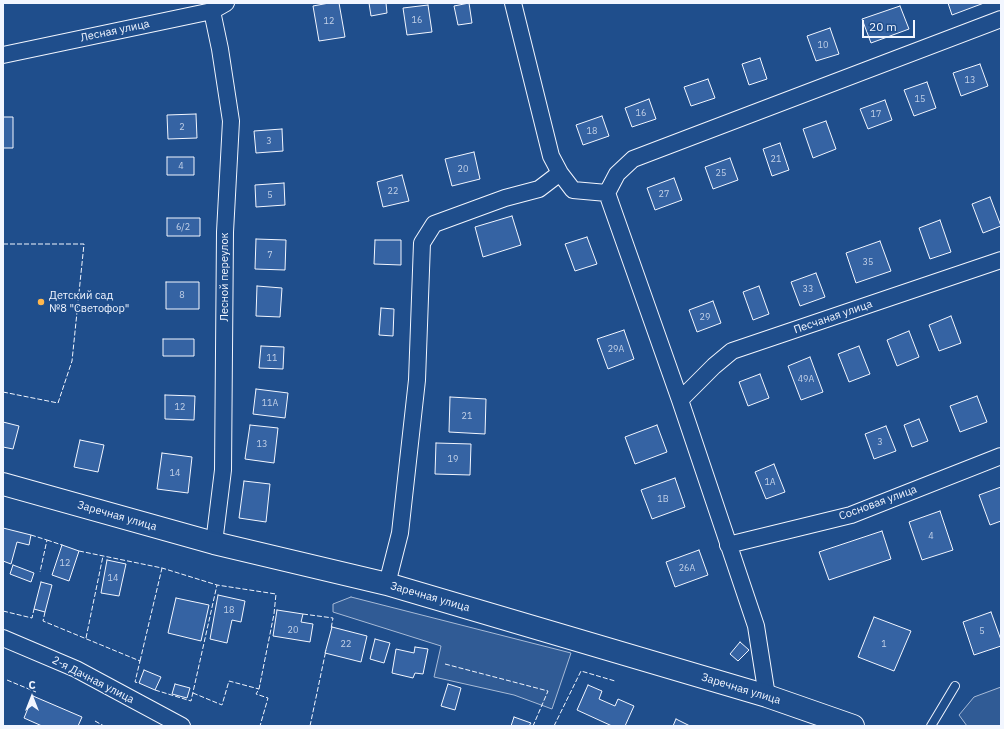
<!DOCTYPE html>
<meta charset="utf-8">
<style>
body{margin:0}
#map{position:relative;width:1004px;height:729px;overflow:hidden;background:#1f4e8c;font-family:"IBM Plex Sans",sans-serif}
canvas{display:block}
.frame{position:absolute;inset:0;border:4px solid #f2f6ff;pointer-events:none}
.north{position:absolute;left:12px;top:677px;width:40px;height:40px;-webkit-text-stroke:3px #1f4e8c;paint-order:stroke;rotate:0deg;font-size:11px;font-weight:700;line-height:16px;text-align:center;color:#f2f6ff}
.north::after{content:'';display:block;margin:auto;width:14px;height:18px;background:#f2f6ff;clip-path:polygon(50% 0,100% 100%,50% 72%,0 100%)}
.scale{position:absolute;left:862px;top:20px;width:53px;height:18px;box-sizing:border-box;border:2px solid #f2f6ff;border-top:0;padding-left:5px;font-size:12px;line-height:14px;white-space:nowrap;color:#f2f6ff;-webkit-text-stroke:3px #1f4e8c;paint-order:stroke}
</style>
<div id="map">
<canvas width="1004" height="729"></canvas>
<div class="frame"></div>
<div class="north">С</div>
<div class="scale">20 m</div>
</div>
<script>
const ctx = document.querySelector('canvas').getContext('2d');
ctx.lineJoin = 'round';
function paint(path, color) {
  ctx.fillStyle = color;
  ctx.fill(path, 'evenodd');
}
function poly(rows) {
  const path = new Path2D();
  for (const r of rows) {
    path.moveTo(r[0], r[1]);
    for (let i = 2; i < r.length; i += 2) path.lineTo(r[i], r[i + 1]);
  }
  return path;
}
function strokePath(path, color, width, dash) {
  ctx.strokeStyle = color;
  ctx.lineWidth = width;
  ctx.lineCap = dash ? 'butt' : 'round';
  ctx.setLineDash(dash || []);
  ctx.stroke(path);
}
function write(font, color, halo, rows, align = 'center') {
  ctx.font = font + ' "IBM Plex Sans",sans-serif';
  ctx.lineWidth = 3;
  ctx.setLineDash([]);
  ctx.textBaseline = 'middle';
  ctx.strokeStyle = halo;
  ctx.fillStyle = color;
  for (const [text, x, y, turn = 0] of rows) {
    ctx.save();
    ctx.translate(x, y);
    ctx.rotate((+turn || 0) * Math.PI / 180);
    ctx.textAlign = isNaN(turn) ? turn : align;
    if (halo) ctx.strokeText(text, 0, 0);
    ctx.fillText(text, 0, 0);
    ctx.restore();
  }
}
const built = poly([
 [351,597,571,653,552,709,514,695,434,677,441,646,333,612,333,604,351,597],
 [1001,687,1001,726,967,726,959,715,974,697,1001,687]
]);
paint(built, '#305b95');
strokePath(built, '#a8bbd7', 1);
const building = poly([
 [329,3,339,3,345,37,319,41,313,6,329,3],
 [369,3,386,3,387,13,371,16,369,3],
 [469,3,472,23,458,25,454,6,469,3],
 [948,3,984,3,952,15,948,3],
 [428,5,432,32,407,35,403,8,428,5],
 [900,6,909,29,871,43,862,19,900,6],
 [830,28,839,54,816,61,807,36,830,28],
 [760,58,767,79,749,85,742,64,760,58],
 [980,64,988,86,961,96,953,73,980,64],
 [708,79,715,98,691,106,684,87,708,79],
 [927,82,936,108,914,116,904,90,927,82],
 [649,99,656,119,632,127,625,108,649,99],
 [885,100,892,120,868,129,860,109,885,100],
 [196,114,197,138,168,139,167,115,196,114],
 [602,116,609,136,583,145,576,125,602,116],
 [3,117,13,117,13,148,3,148,3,117],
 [826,121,836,149,813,158,803,129,826,121],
 [282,129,283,151,256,153,254,131,282,129],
 [780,143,789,170,772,176,763,149,780,143],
 [474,152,480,179,452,186,445,159,474,152],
 [167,157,194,157,194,175,167,175,167,157],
 [730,158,738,180,713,189,705,167,730,158],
 [402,175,409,201,383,207,377,182,402,175],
 [674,178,682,200,655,210,647,188,674,178],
 [284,183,285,205,256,207,255,185,284,183],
 [990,197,1001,226,983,233,972,204,990,197],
 [512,216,521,245,483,257,475,227,512,216],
 [167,218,200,218,200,236,167,236,167,218],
 [940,220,951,252,930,259,919,228,940,220],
 [587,237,597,264,575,271,565,244,587,237],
 [256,239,286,240,285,270,255,269,256,239],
 [375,240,401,240,401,265,374,264,375,240],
 [880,241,891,271,856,283,846,253,880,241],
 [816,273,825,297,800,306,791,282,816,273],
 [166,282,199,282,199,309,166,309,166,282],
 [257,286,282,288,280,317,256,316,257,286],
 [759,286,769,314,753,320,743,292,759,286],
 [713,301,721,323,697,332,689,310,713,301],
 [381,308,394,309,393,336,379,335,381,308],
 [951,316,961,343,939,351,929,325,951,316],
 [624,330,634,359,608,369,597,339,624,330],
 [909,331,919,357,897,366,887,340,909,331],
 [163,339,194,339,194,356,163,356,163,339],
 [261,346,284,347,283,369,259,368,261,346],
 [859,346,870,374,849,382,838,354,859,346],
 [810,357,823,392,801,400,788,366,810,357],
 [760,374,769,398,748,406,739,382,760,374],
 [256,389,288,393,285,418,253,414,256,389],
 [165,395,195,396,194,420,165,419,165,395],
 [977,396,987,422,960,432,950,406,977,396],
 [450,397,486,399,485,434,449,432,450,397],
 [919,419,928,441,912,447,904,425,919,419],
 [3,422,19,426,13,449,3,447,3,422],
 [250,425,278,428,274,463,245,459,250,425],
 [657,425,667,452,635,464,625,437,657,425],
 [886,426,896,451,874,459,865,434,886,426],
 [80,440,104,445,98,472,74,467,80,440],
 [436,443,471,444,470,475,435,474,436,443],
 [162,453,192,457,188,493,157,489,162,453],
 [774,464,785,492,766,499,755,472,774,464],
 [675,478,685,507,652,519,641,490,675,478],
 [244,481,270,484,266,522,239,518,244,481],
 [1001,487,1001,521,990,525,979,495,1001,487],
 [940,511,953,550,922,560,909,522,940,511],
 [3,528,31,535,29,545,17,542,11,564,3,561,3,528],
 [882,531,891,559,829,580,819,552,882,531],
 [62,545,79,551,69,581,52,575,62,545],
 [699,550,708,575,675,587,666,562,699,550],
 [107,560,126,564,119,596,101,593,107,560],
 [13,565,34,573,31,582,10,574,13,565],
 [41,582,52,585,45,612,34,609,41,582],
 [218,595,245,601,241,622,232,620,227,643,210,639,218,595],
 [176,598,209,605,201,641,168,633,176,598],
 [277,610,303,614,301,622,313,624,310,642,273,636,277,610],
 [991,612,1001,640,1001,646,974,655,963,622,991,612],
 [874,617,911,631,894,671,858,657,874,617],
 [332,627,367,636,361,662,325,653,332,627],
 [375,639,390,643,384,663,370,659,375,639],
 [740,642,749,650,738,661,730,654,740,642],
 [415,647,428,649,423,674,415,673,413,678,392,673,396,649,414,653,415,647],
 [144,670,161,677,155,690,139,683,144,670],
 [175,684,190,688,187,698,172,694,175,684],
 [448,684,461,688,455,710,441,706,448,684],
 [588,685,602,691,599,699,615,706,618,699,634,706,625,726,612,726,577,710,588,685],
 [33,696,82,717,78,726,42,726,24,718,33,696],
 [514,717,531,723,529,726,511,726,514,717],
 [676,719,690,726,673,726,676,719]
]);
paint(building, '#3563a3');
strokePath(building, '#f2f6ff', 1);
const lane = poly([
 [931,726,955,686]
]);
const street = poly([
 [513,3,551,156,560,173,573,190,607,193,680,400,756,626,767,696],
 [212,11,220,49,231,121,225,232,223,470,214,543],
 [3,55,212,11,226,3],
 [607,193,617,174,633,159,1001,19],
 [680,400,714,366,732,351,1001,260],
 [728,545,851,515,1001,456],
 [387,584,400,533,417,380,422,243,434,224,505,198,539,189,560,173],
 [3,638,76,669,182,726]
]);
const secondary = poly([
 [3,484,214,543,387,584,767,696,853,726]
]);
strokePath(lane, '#f2f6ff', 10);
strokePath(street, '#f2f6ff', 18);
strokePath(secondary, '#f2f6ff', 24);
strokePath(lane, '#1f4e8c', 8);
strokePath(street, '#1f4e8c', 16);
strokePath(secondary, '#1f4e8c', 22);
strokePath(poly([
 [3,244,84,244,72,361,58,403,3,392],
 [31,535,47,540,40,572],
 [47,540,62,545],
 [79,551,162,568,217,585,276,594,274,614,259,689,256,694,268,698,260,726],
 [3,611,32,618,34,609],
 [45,612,43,621,140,661,135,682,139,683],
 [303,614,333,618,331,629],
 [86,638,103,556],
 [140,661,162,568],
 [445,664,548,691,533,726],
 [7,680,36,692],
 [155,690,191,701,217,585],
 [193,693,222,705,229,681,259,689],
 [95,721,104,726],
 [310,726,326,650],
 [554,726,581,671,615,681]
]), '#f2f6ff', 1, [5, 2]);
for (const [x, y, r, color] of [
 [41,302,4,"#ffb74d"]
]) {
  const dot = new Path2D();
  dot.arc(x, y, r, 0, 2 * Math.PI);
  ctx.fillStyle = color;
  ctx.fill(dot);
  strokePath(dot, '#1f4e8c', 1.5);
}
write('9px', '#c3d1e8', null, [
 ["16",417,20],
 ["12",329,21],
 ["10",823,45],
 ["13",970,80],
 ["15",920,99],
 ["16",641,113],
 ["17",876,114],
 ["2",182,127],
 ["18",592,131],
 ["3",269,141],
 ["21",776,159],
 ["4",181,166],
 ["20",463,169],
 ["25",721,173],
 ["22",393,191],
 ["27",664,194],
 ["5",270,195],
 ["6/2",183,227],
 ["7",270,255],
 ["35",868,262],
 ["33",808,289],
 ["8",182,295],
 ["29",705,317],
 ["29А",616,349],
 ["11",272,358],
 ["49А",806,379],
 ["11А",270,403],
 ["12",180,407],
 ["21",467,416],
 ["3",880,442],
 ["13",262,444],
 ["19",453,459],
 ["14",175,473],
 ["1А",770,482],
 ["1В",663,499],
 ["4",931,536],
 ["12",65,563],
 ["26А",687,568],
 ["14",113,578],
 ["18",229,610],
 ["20",293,630],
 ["5",982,631],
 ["22",346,644],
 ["1",884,644]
]);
write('11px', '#f2f6ff', '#1f4e8c', [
 ["Лесная улица",115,31,-12],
 ["Лесной переулок",225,277,-90],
 ["Песчаная улица",833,317,-19],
 ["Сосновая улица",878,503,-20],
 ["Заречная улица",117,516,16],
 ["Заречная улица",430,597,16],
 ["2-я Дачная улица",93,680,27],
 ["Заречная улица",741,689,17]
]);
write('11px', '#f2f6ff', '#1f4e8c', [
 ["Детский сад",49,296],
 ["№8 \"Светофор\"",49,309]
], 'left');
</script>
